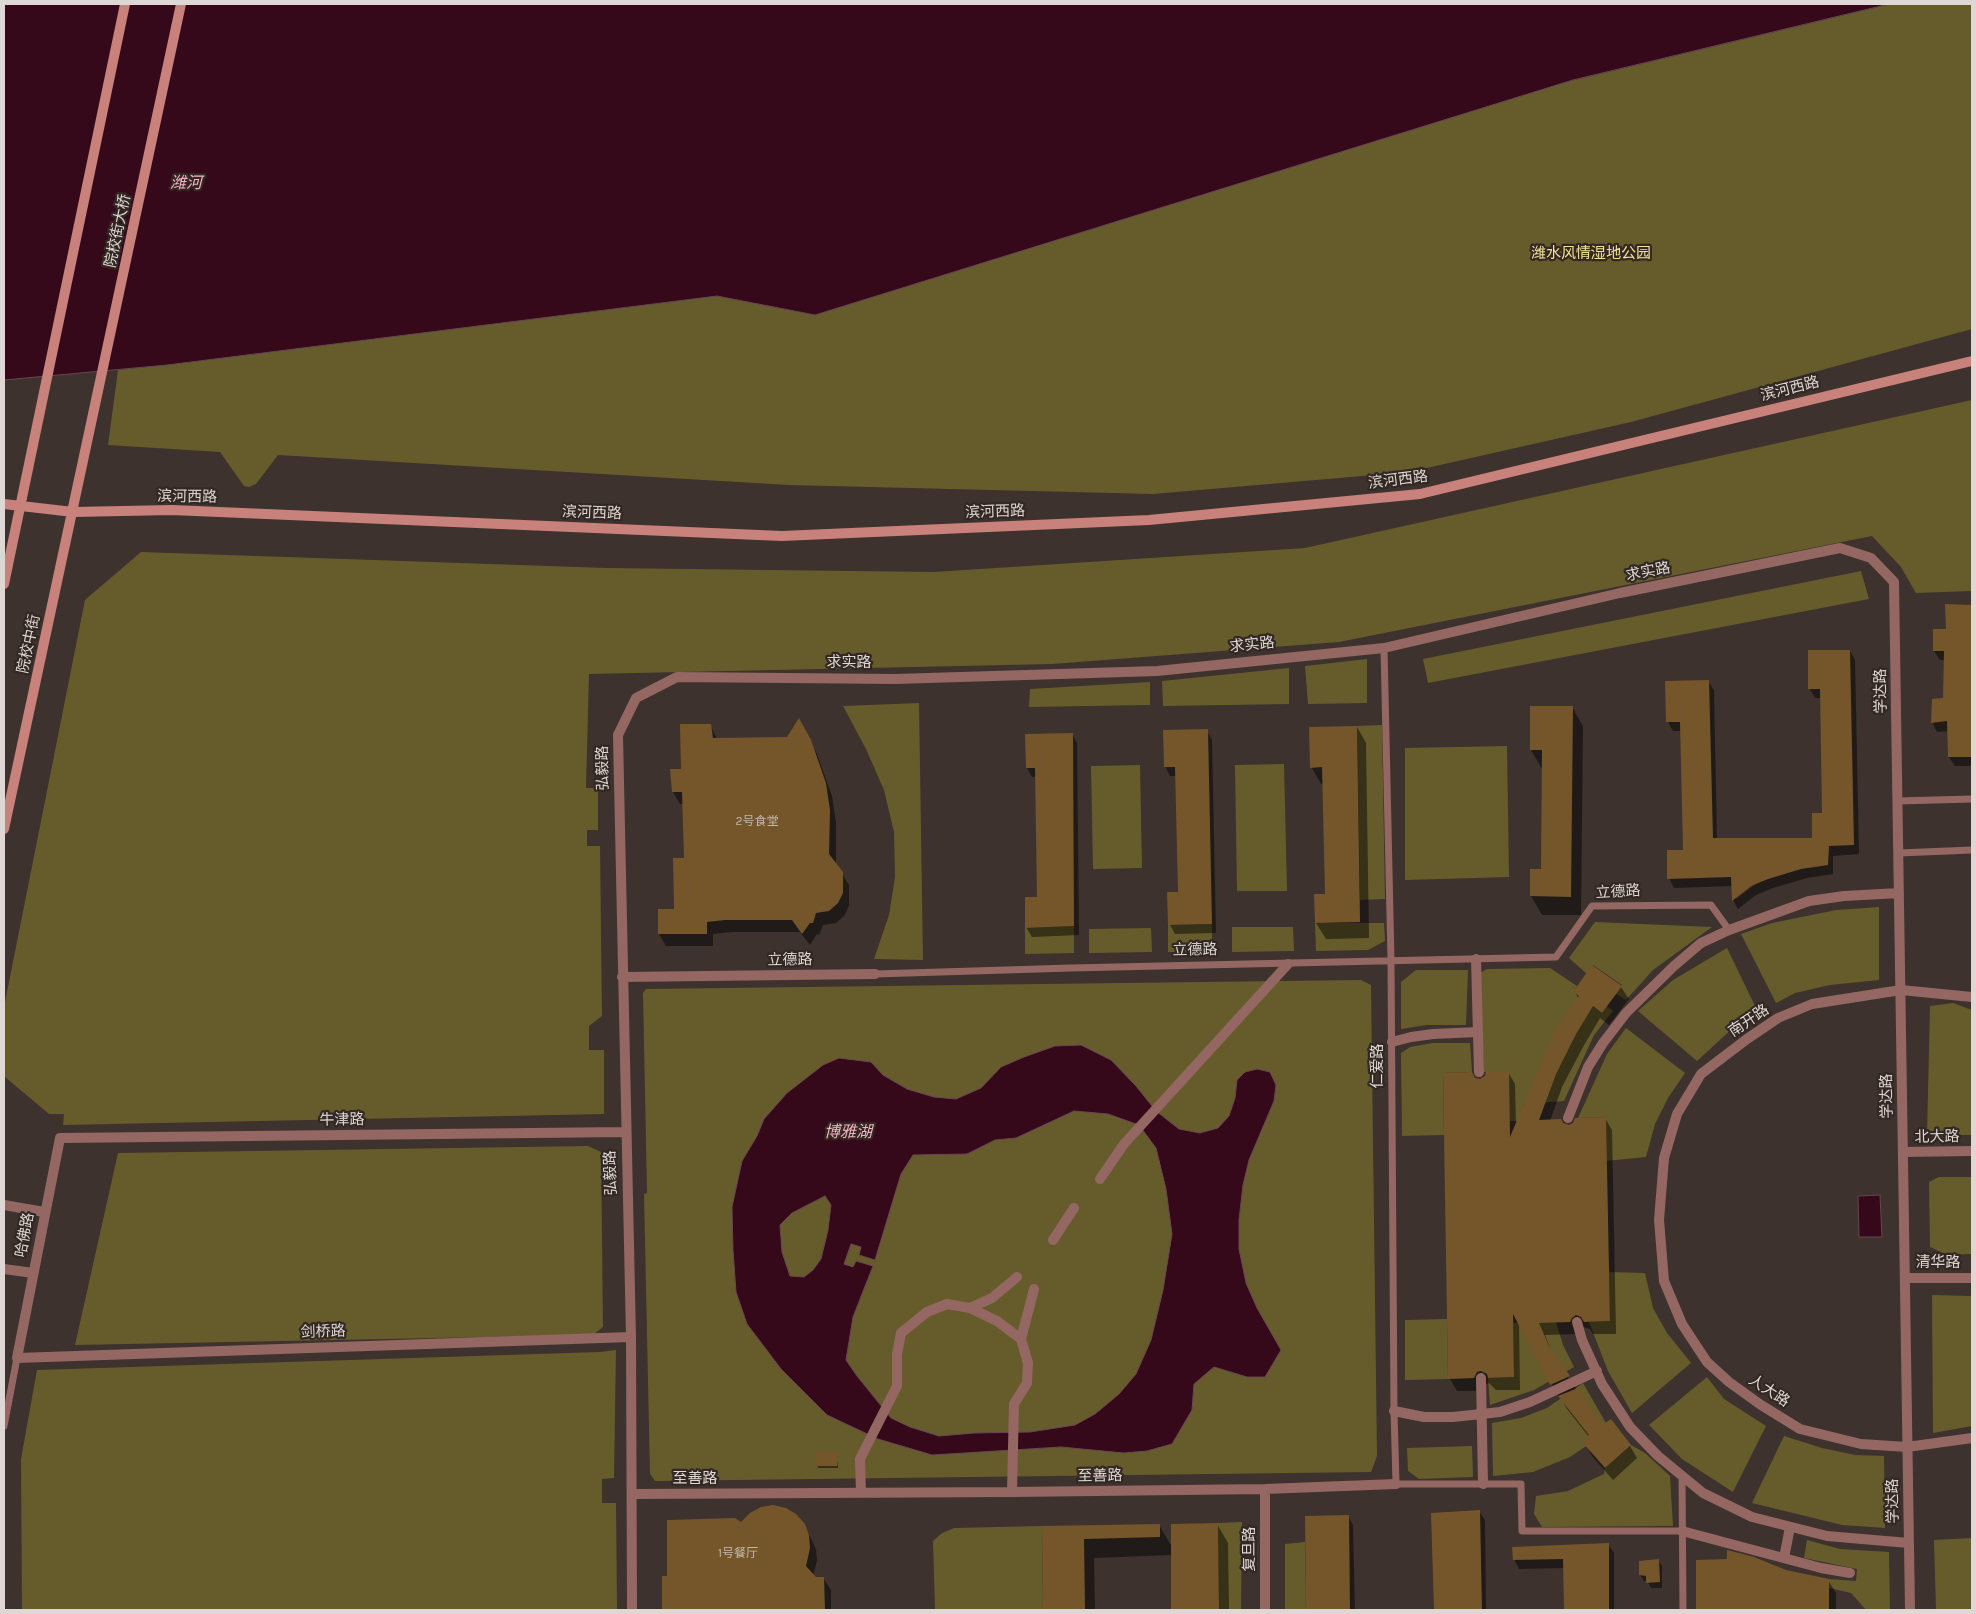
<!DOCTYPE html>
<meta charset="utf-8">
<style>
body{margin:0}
#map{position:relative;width:1976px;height:1614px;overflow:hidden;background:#3d322d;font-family:Karla,sans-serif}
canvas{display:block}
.frame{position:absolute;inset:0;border:5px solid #ded7d3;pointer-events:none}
</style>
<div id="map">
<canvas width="1976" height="1614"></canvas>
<div class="frame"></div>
</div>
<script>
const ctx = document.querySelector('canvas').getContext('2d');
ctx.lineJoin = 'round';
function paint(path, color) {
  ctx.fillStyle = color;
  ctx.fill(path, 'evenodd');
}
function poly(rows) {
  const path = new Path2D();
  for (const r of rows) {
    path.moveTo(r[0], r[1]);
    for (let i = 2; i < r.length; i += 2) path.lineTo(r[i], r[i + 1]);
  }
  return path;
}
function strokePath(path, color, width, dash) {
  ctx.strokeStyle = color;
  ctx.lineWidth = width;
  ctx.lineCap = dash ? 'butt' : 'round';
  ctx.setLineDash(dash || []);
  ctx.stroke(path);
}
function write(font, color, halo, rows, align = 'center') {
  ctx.font = font + ' Karla,"Noto Sans SC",sans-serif';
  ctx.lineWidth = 4.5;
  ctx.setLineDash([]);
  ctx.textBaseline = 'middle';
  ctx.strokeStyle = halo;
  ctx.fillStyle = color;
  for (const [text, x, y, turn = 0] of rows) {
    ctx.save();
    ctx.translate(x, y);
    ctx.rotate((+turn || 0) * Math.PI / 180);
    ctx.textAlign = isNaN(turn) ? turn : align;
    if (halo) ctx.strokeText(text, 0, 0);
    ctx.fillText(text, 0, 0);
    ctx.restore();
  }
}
paint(poly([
 [1891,4,1972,4,1972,329,1631,422,1409,472,1153,494,789,485,278,455,256,484,249,487,244,486,220,452,108,445,118,370,167,365,717,296,815,315,1517,94],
 [1972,400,1972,591,1916,593,1901,567,1872,536,1339,642,1052,664,589,674,586,788,598,788,598,830,587,830,587,846,600,846,602,1016,589,1026,589,1050,604,1050,604,1114,63,1125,64,1114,49,1114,4,1076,4,1007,85,600,141,552,606,568,934,572,1305,548],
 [1861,571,1869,599,1428,683,1423,659],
 [1367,659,1367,703,1308,704,1305,666],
 [1289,668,1289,704,1163,706,1162,681],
 [1150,682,1150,705,1029,707,1030,689],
 [919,703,923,960,874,959,889,915,895,877,894,832,884,790,866,749,843,706],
 [1382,725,1385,899,1360,900,1357,726],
 [1507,746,1509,877,1405,880,1405,748],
 [1284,764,1287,891,1237,891,1235,765],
 [1140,765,1142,868,1093,869,1091,766],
 [1879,907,1879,980,1830,985,1795,993,1776,1003,1741,934,1772,923,1836,910],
 [1595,922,1712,927,1653,970,1626,1000,1616,994,1622,985,1593,965,1587,974,1569,958],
 [1315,923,1384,923,1385,941,1368,950,1316,951],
 [1212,924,1212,952,1168,952,1168,925],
 [1074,926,1074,953,1025,954,1025,928],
 [1232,927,1293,927,1294,951,1232,952],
 [1151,928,1152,952,1089,953,1089,929],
 [1727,948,1757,1010,1733,1028,1697,1061,1638,1011,1673,980],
 [1550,968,1577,986,1574,992,1602,1013,1607,1006,1613,1011,1594,1035,1564,1101,1524,1104,1519,1121,1509,1121,1509,1071,1484,1072,1480,973,1487,969],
 [1416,970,1468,970,1466,1025,1427,1025,1401,1029,1401,982],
 [1361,980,1371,985,1377,1456,1371,1472,655,1481,650,1474,644,1194,647,1193,643,993,646,989],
 [1953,1003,1972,1010,1972,1135,1927,1135,1930,1006],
 [1626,1028,1685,1073,1668,1098,1655,1124,1646,1157,1606,1161,1606,1117,1578,1118,1607,1054],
 [1433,1043,1470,1043,1472,1072,1443,1073,1444,1135,1402,1136,1401,1053,1410,1047],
 [588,1146,601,1152,603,1327,593,1335,75,1345,118,1153],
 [1939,1177,1972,1177,1972,1254,1947,1255,1930,1247,1929,1182],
 [1609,1272,1645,1273,1653,1308,1667,1333,1691,1363,1632,1413,1608,1371,1589,1322,1610,1321],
 [1932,1295,1972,1296,1972,1426,1933,1433],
 [1447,1319,1448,1379,1405,1380,1405,1320],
 [1556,1322,1563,1345,1574,1367,1534,1390,1490,1405,1488,1378,1514,1377,1513,1323],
 [616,1350,614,1478,602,1479,602,1503,616,1503,617,1610,22,1610,21,1459,37,1370,600,1352],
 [1707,1377,1724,1399,1766,1426,1733,1492,1682,1459,1649,1425],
 [1583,1383,1610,1430,1570,1457,1533,1472,1493,1476,1492,1423,1521,1418,1547,1408],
 [1784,1436,1822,1448,1855,1455,1884,1456,1885,1528,1842,1525,1752,1503],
 [1631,1445,1645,1453,1670,1476,1673,1526,1542,1527,1534,1514,1536,1496,1568,1491,1604,1474,1605,1468],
 [1472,1446,1473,1477,1419,1479,1408,1471,1407,1448],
 [1242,1522,1241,1610,1219,1610,1218,1523],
 [1042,1526,1043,1610,935,1610,933,1541,942,1533,954,1528],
 [1972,1538,1972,1610,1936,1610,1934,1540],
 [1807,1540,1840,1549,1889,1552,1890,1610,1866,1610,1851,1593,1829,1588,1829,1579,1856,1581,1857,1569,1804,1558],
 [1305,1542,1306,1610,1285,1610,1285,1544]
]), '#665c2b');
const water = poly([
 [4,4,1885,4,1885,5,1573,80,815,315,717,296,167,365,4,380,4,4],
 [1081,1045,1111,1060,1136,1086,1156,1111,1179,1129,1200,1133,1218,1128,1229,1116,1235,1098,1237,1080,1245,1072,1257,1069,1270,1072,1276,1085,1274,1101,1249,1160,1243,1185,1239,1220,1239,1249,1246,1283,1257,1308,1281,1350,1265,1377,1247,1377,1214,1367,1194,1384,1192,1410,1172,1444,1147,1451,1124,1453,1061,1447,932,1455,878,1439,827,1415,781,1369,747,1324,736,1292,733,1250,732,1207,742,1161,757,1136,764,1119,787,1093,823,1065,839,1058,871,1062,883,1075,907,1089,934,1097,956,1099,981,1088,1001,1067,1024,1057,1055,1046,1081,1045],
 [1074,1111,1108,1114,1139,1125,1156,1148,1166,1189,1172,1234,1163,1290,1151,1340,1136,1374,1119,1394,1095,1414,1075,1425,1030,1432,974,1433,939,1436,910,1427,891,1418,857,1376,846,1360,853,1317,873,1266,856,1261,853,1267,844,1264,851,1244,861,1247,859,1255,875,1260,901,1174,913,1155,967,1154,995,1140,1016,1138,1074,1111],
 [825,1196,831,1205,828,1230,821,1259,813,1270,804,1277,790,1276,782,1252,780,1225,792,1213,825,1196],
 [1880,1195,1882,1237,1859,1237,1858,1196,1880,1195]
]);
paint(water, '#35081a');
strokePath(water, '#684652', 1);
paint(poly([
 [1971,606,1972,766,1955,766,1949,757,1949,731,1937,732,1932,722,1944,699,1945,660,1940,660,1934,651,1947,630],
 [1850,651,1855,660,1859,854,1833,856,1833,874,1807,878,1773,888,1756,895,1738,909,1733,900,1733,886,1674,888,1669,878,1684,851,1681,731,1673,731,1668,722,1667,682,1708,681,1714,690,1717,840,1814,839,1824,814,1822,698,1815,698,1810,689],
 [1755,881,1757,883,1736,899,1736,896],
 [1532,707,1572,707,1583,726,1581,915,1542,915,1531,896,1542,870,1542,769,1531,750],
 [798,721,817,754,832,796,836,823,836,865,849,885,849,906,844,916,836,923,823,925,819,935,817,934,810,945,800,932,732,932,713,934,713,946,666,946,659,934,675,910,685,859,684,804,680,804,673,792,682,770,710,725,717,739,788,738],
 [1357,727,1366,743,1369,938,1326,939,1316,923,1315,895,1326,895,1324,784,1321,784,1312,768],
 [1207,731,1212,740,1216,933,1175,934,1170,925,1179,893,1177,776,1170,776,1165,766],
 [1072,734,1077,743,1079,935,1032,937,1026,927,1038,898,1037,777,1032,777,1027,768],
 [1621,987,1629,999,1609,1025,1600,1018,1583,1047,1562,1087,1550,1121,1569,1126,1605,1118,1612,1130,1616,1334,1593,1334,1590,1329,1583,1327,1577,1334,1545,1335,1553,1355,1602,1427,1630,1446,1637,1458,1613,1480,1592,1456,1585,1443,1589,1437,1567,1409,1560,1396,1559,1397,1519,1324,1520,1390,1496,1390,1489,1383,1484,1385,1481,1391,1457,1391,1450,1379,1475,1079,1480,1080,1508,1072,1515,1084,1516,1126,1578,998,1575,992],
 [836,1452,838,1468,818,1468,817,1465],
 [1479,1511,1485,1520,1486,1610,1435,1610,1433,1514],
 [1348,1516,1353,1525,1355,1610,1307,1610,1306,1517],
 [741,1523,804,1524,816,1549,817,1561,813,1576,815,1578,823,1578,831,1590,831,1610,663,1610,663,1577,668,1577],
 [1217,1524,1228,1543,1229,1610,1172,1610,1172,1555,1094,1558,1095,1610,1045,1610,1044,1527,1159,1525,1172,1547],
 [1608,1544,1614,1553,1614,1610,1565,1610,1564,1568,1519,1569,1514,1559],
 [1658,1560,1662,1566,1662,1588,1651,1588,1647,1581,1644,1581,1640,1575],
 [1697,1561,1786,1571,1828,1580,1836,1593,1836,1610,1697,1610]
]), '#0007');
paint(poly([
 [1945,604,1972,605,1972,757,1948,757,1947,721,1931,723,1932,699,1943,698,1944,651,1933,651,1933,629,1946,629],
 [1808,650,1850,650,1854,845,1829,846,1828,865,1801,869,1768,879,1751,886,1732,901,1731,877,1667,879,1667,850,1683,850,1680,722,1666,722,1665,681,1709,680,1713,838,1812,838,1812,813,1822,813,1820,689,1808,689],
 [1530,706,1573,706,1571,897,1530,896,1530,869,1541,869,1542,750,1530,750],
 [799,718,811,740,826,783,830,810,829,854,843,872,843,893,838,903,829,911,816,913,813,923,810,923,802,934,792,920,725,920,707,922,707,934,658,934,658,909,674,909,673,858,684,858,682,792,672,792,670,769,681,769,680,724,711,724,713,738,787,737],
 [1357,726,1360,922,1315,923,1314,894,1325,894,1322,767,1310,768,1309,727],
 [1208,729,1212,924,1168,925,1167,892,1178,892,1175,767,1164,767,1163,730],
 [1073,733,1074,926,1025,928,1025,897,1037,897,1035,768,1026,768,1025,734],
 [1592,965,1622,986,1602,1013,1593,1006,1576,1034,1556,1074,1539,1120,1561,1119,1563,1123,1569,1125,1573,1123,1575,1118,1606,1117,1610,1321,1584,1322,1581,1317,1576,1315,1572,1318,1570,1322,1539,1323,1549,1346,1570,1376,1550,1385,1513,1314,1514,1377,1488,1378,1487,1374,1481,1371,1477,1372,1474,1378,1448,1379,1443,1073,1472,1072,1475,1078,1480,1079,1485,1076,1486,1071,1509,1071,1510,1137,1552,1037,1568,1010,1579,996,1573,992],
 [1578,1388,1602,1425,1611,1419,1631,1445,1605,1468,1583,1443,1589,1435,1558,1396],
 [837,1451,837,1466,815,1466,816,1452],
 [773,1505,786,1508,796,1514,805,1524,809,1535,810,1548,806,1566,816,1577,824,1577,825,1610,662,1610,662,1576,667,1576,667,1520,735,1518,741,1522,750,1513,761,1507],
 [1480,1510,1482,1610,1434,1610,1431,1513],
 [1349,1515,1350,1610,1306,1610,1305,1516],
 [1218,1523,1219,1610,1171,1610,1171,1524],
 [1160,1524,1160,1537,1084,1539,1085,1610,1043,1610,1042,1526],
 [1609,1543,1609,1610,1564,1610,1563,1559,1513,1560,1512,1547],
 [1727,1550,1754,1557,1786,1570,1829,1579,1829,1610,1696,1610,1696,1560,1727,1559],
 [1659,1559,1660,1582,1646,1583,1646,1576,1639,1575,1639,1561]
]), '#75562a');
strokePath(poly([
 [1384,648,1391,960,1394,1411,1396,1484,1521,1484,1522,1531,1682,1531],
 [1898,801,1972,799],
 [1899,853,1972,850],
 [875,974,1071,968,1556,957,1592,906,1711,905,1729,930],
 [4,1426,17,1358],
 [1682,1476,1683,1610]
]), '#946762', 7);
strokePath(poly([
 [1476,959,1479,1072],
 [622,977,875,974],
 [1972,997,1901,990,1812,1004,1778,1018,1747,1039,1701,1074,1677,1114,1664,1158,1659,1220,1664,1281,1682,1324,1707,1362,1729,1382,1761,1405,1800,1429,1861,1444,1907,1447,1972,1438],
 [1392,1042,1411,1037,1433,1034,1478,1032],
 [1568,1118,1588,1067,1603,1043,1626,1013,1674,966,1701,943,1729,930,1809,901,1844,896,1899,893],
 [625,1132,60,1138,17,1358,631,1337],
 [1903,1152,1972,1151],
 [1100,1179,1124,1144,1288,964],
 [4,1205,44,1212],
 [1053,1240,1074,1208],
 [4,1269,33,1273],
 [1905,1278,1972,1278],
 [970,1308,992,1298,1017,1277],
 [1577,1322,1582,1340,1602,1384,1630,1427,1658,1456,1703,1493,1752,1517,1827,1536,1909,1543],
 [1021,1339,1034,1289],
 [1481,1378,1483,1484],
 [1394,1411,1424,1417,1453,1417,1500,1412,1530,1402,1597,1371],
 [861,1493,860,1459,897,1386,897,1354,901,1333,927,1312,947,1304,970,1308,997,1321,1021,1339,1028,1363,1027,1383,1014,1404,1012,1492],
 [632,1494,1012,1492,1265,1489,1396,1484],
 [1682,1531,1821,1568,1850,1573],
 [1784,1558,1790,1527],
 [632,1610,631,1337,618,735,636,698,677,677,895,679,1157,671,1384,648,1620,593,1840,548,1871,558,1894,582,1910,1610],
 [1265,1610,1265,1489]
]), '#946762', 10);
strokePath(poly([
 [4,504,73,512,172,510,782,536,1149,520,1420,494,1972,361],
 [4,584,125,4],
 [4,829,181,4]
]), '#c9817b', 10);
write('12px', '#c4b7a9', null, [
 ["2号食堂",757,822],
 ["1号餐厅",738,1554]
]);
write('15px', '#ded7d3', '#332823', [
 ["院校街大桥",118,231,-78],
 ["滨河西路",1790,389,-14],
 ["滨河西路",1398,480,-7],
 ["滨河西路",187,497,1],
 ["滨河西路",995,512,-2],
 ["滨河西路",592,513,2],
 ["求实路",1648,572,-11],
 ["院校中街",29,644,-78],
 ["求实路",1252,645,-6],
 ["求实路",849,663],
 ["学达路",1881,691,-91],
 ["弘毅路",603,768,-91],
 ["立德路",1618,892,-3],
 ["立德路",1195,950,-1],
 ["立德路",790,960,-1],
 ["南开路",1749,1021,-34],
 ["仁爱路",1378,1066,-90],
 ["学达路",1887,1096,-91],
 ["牛津路",342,1120,-1],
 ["北大路",1937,1137,-1],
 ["弘毅路",611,1173,-92],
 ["哈佛路",25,1235,-79],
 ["清华路",1938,1263],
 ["剑桥路",323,1332,-2],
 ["人大路",1769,1391,33],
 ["至善路",1100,1476,-1],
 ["至善路",695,1479],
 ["学达路",1893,1501,-91],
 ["复旦路",1250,1549,-90]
]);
write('15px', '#f2e291', '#332823', [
 ["潍水风情湿地公园",1591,254]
]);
write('italic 16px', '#f6b2c5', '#332823', [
 ["潍河",186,183],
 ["博雅湖",848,1132]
]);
</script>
